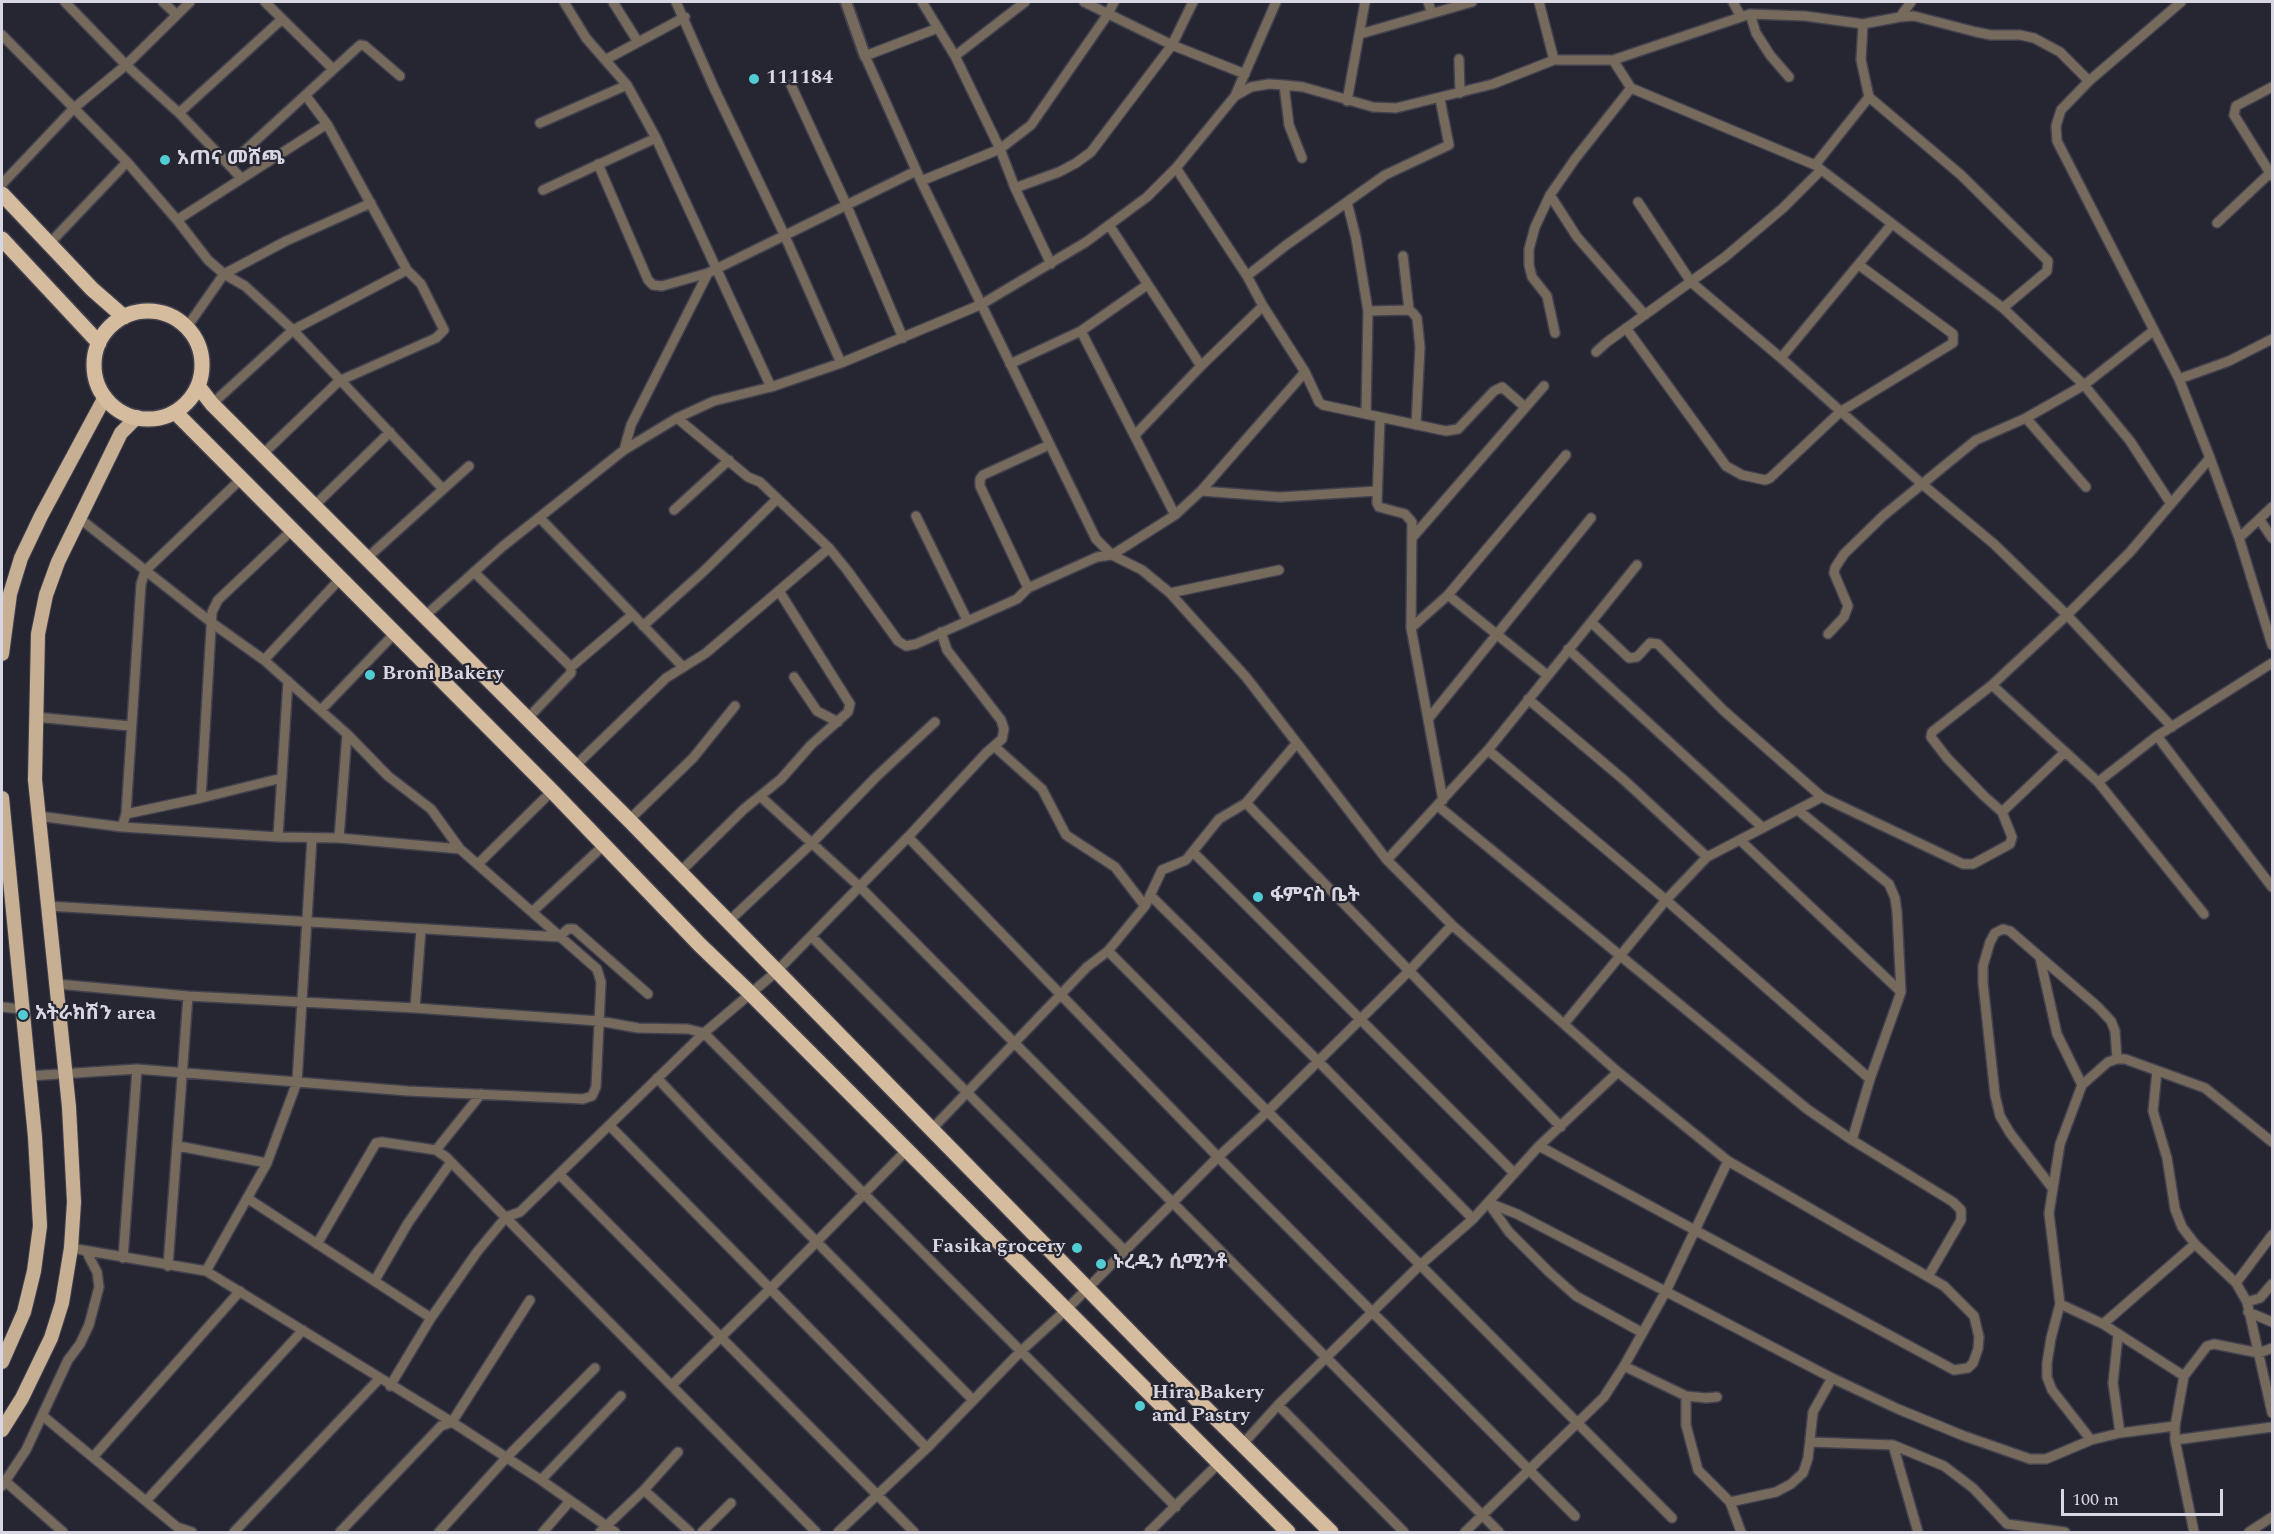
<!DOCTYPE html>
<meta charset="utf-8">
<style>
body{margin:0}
#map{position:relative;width:2274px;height:1534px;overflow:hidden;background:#262532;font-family:Spectral,serif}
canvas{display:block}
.frame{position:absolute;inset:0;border:3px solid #d8d7e1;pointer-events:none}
.scale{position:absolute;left:2061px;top:1489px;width:162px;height:27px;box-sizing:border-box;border:3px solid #d8d7e1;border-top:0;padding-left:8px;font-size:18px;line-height:21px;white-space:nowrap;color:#d8d7e1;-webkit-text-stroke:4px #262532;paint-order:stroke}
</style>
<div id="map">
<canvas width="2274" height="1534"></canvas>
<div class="frame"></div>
<div class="scale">100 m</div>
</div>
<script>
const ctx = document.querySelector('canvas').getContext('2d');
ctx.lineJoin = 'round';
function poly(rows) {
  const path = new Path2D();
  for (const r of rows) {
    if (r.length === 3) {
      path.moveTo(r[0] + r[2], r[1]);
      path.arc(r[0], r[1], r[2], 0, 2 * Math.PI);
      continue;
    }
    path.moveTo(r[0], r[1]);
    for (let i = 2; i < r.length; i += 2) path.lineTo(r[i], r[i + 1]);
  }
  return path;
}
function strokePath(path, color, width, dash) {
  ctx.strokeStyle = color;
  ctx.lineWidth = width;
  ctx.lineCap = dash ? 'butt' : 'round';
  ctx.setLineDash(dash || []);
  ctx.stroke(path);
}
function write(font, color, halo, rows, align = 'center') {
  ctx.font = font + ' Spectral,"Noto Sans Ethiopic",serif';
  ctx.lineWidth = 4.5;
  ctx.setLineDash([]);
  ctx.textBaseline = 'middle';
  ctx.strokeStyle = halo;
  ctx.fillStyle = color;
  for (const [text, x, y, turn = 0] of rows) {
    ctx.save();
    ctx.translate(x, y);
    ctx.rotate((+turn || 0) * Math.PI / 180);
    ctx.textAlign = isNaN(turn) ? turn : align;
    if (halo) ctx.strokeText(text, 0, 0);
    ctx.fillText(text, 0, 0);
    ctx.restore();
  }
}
const minor = poly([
 [65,2,126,65,179,113,229,165],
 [163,2,177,15],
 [265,2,333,69],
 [564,2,586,38,627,85,656,138,771,387],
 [613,2,638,42],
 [676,2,714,88,784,234,841,363],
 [922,2,955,56],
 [1025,2,955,56,1000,149,1015,188,1051,264],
 [1084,2,1172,45,1245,74],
 [1428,2,1432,13],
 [1539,2,1554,60],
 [1733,2,1740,15],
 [2181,2,2089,81,2061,110,2056,126,2057,141,2179,379,2210,458,2239,538,2272,645],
 [1750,14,1756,33,1770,55,1789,77],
 [1900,17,1911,2],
 [1863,24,1861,60,1869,97,1961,175,2048,261,2047,271,2003,308],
 [938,28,865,56,921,181,1096,539,1112,555,1142,570,1170,593,1196,622,1246,677,1387,860,1452,925,1618,1072,1728,1161,1944,1286,1974,1316,1979,1337,1978,1349,1973,1363,1968,1368,1954,1370,1539,1146],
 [1360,34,1472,2],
 [2,35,127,162,177,220,208,260,224,274,245,286,293,330,442,488],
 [1459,59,1460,93],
 [605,60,685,17],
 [1613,60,1631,88,1815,165,2003,308,2084,385,2130,441,2171,504],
 [791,85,846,204,903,338],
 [1284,85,1289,125,1302,158],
 [2272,87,2236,106,2234,115,2272,176],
 [1235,96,1251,87,1269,84,1284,85,1303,87,1373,107,1396,108,1493,84,1554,60,1613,60,1750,14,1805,16,1863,24,1900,17,1914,16,1976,32,1991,35,2020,35,2034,38,2060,52,2089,81],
 [1347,101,1365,2],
 [179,113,281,20],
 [540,123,627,85],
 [598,164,648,280,653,285,662,286,708,273],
 [1815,165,1869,97],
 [1176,168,1247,276,1263,306,1305,372,1319,402,1323,405,1446,431,1458,429,1494,391,1502,387,1525,407],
 [241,178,229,165,360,45,365,46,400,76],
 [921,181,1000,149,1031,125,1108,14,1114,2],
 [2,184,74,108,126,65,190,2],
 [1015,188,1059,172,1076,163,1091,152,1172,45,1193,2],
 [543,190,656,138],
 [1550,195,1577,237,1645,315],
 [1347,202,1356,238,1368,311,1366,414],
 [1638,202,1691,282,1781,358,1922,484,1994,544,2067,615,2172,727],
 [177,220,327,124],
 [2217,223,2270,173],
 [1109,225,1201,366],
 [49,244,127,162],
 [1403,256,1409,310,1413,313,1417,318,1420,347,1416,425],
 [1247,276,1285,246,1385,175,1449,145,1440,99],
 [1368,311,1409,310],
 [187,327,224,274,286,241,371,203],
 [1626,328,1726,466,1742,475,1765,480,1770,478,1840,412,1953,343,1953,334,1859,265],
 [1081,331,1175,515],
 [1555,333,1547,296,1532,277,1529,265,1529,249,1535,227,1550,195,1575,159,1631,88],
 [1596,352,1607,342,1725,257,1783,208,1821,170],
 [1781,358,1891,225],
 [1010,364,1081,331,1147,285],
 [2179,379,2229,361,2272,339],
 [212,404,293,330,407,270],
 [677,418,748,477,760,482,829,548,847,570,898,641,906,646,916,644,1017,599,1028,588,1097,557,1112,555,1175,515,1201,491,1305,372],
 [1380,418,1377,503,1379,507,1405,514,1412,522,1411,628,1443,800],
 [2026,418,2086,487],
 [1135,435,1201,366,1263,306],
 [624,450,631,425,708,273,916,171],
 [263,454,339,381,436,338,444,330,421,284,407,270,327,124,306,96],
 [1201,491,1280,497,1377,491],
 [314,506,390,432],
 [674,510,729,460],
 [916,516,967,620],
 [540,518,683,667],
 [2260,520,2272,538],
 [1412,538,1544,386],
 [2239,538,2272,507],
 [367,558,469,466],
 [474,572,571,667],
 [1028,588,980,486,980,479,983,475,1049,445],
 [1170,593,1279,570],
 [1448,595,1547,675],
 [425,616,502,547,624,450,677,418,714,401,771,387,841,363,949,318,982,304,1086,242,1147,197,1176,168,1235,96,1276,2],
 [643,626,704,571,777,499],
 [1411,628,1448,595,1566,455],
 [1828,634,1844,617,1848,606,1834,573,1835,568,1844,554,1883,516,1976,440,2026,418,2084,385,2153,331],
 [1568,649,1763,828],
 [264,660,340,579],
 [794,677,817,711,838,722],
 [1992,685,2098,782,2204,914],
 [1528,699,1624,780,1707,857],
 [321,710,394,634],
 [35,717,130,726],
 [1429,718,1591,518],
 [527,719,571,673,571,667,632,615],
 [2157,736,2272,887],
 [994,746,1042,789,1066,835,1115,867,1145,906],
 [1488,750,1666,900,1870,1079],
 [574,767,666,678,706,653,829,548],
 [2098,782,2157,736,2272,663],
 [760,796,860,887,1499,1532],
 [1822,797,1963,864,1973,864,2010,844,2012,837,2002,812,1984,796,1947,758,1931,737,1932,732,1992,685,2067,615,2130,552,2210,458],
 [201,798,212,612,218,600,292,530],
 [1246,803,1561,1127],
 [1438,806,1807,1109,1852,1140,1953,1202,1961,1210,1961,1220,1929,1275],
 [1799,811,1889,884,1895,898,1897,912,1901,992,1870,1079,1852,1140],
 [2002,812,2065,752],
 [126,814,201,798,282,778],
 [38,816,122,827,278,837,339,838,460,849],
 [629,820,693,758,735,706],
 [122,827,126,814,141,584,145,571,242,478],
 [278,837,288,681],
 [908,837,1218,1157,1575,1516],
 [339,838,347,734],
 [1741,841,1901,992],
 [1193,852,1514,1173],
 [1387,860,1488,750,1637,565],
 [478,864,552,791],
 [679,873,744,809,781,779,811,745,848,712,850,704,779,591],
 [1150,895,1318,1061,1473,1219],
 [48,906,559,937,568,929,574,929,648,994],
 [532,912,603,846],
 [728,922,811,844,876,777,935,722],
 [812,937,1124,1250],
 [1108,951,1672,1518],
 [2040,958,2057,1034,2082,1085],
 [57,984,188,996,415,1008,599,1021,638,1028,688,1029,704,1033,1176,1507],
 [2,1007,21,1009],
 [415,1008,421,929],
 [1564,1024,1666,900,1707,857,1822,797,1723,710,1658,644,1650,643,1637,657,1629,658,1591,622],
 [2157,1071,2153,1111,2167,1158,2175,1209,2182,1227,2195,1244,2236,1283,2247,1302,2272,1413],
 [29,1076,137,1069,408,1091,583,1099,592,1096,596,1087,601,982,597,969,460,849,431,809,388,776,347,734,264,660,212,623,79,518],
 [657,1078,714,1138,972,1399],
 [610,1126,927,1448],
 [931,1130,1087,967,1108,951,1145,906,1162,870,1186,860,1219,819,1246,803,1296,744],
 [178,1146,267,1163],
 [436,1150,481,1094],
 [560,1175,914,1532],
 [2053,1189,2010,1133,2000,1116,1995,1095,1983,983,1983,966,1990,942,1995,933,2003,929,2010,931,2098,1007,2111,1021,2115,1031,2117,1059],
 [247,1198,431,1318],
 [1489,1203,1517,1214,1832,1378,1898,1409,1964,1436,2030,1459,2046,1459,2091,1440],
 [1489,1204,1509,1232,1549,1272,1576,1296,1641,1332],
 [317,1244,376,1143,382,1142,436,1150,446,1157,816,1532],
 [71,1248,206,1271,452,1422,541,1480,615,1532],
 [123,1258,137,1069],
 [168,1266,188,996],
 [206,1271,267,1163,297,1082,312,838],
 [375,1280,408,1223,451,1162],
 [2236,1283,2272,1235],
 [2247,1302,2260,1298,2272,1284],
 [2060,1304,2103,1324,2184,1376],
 [2248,1312,2272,1322],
 [2103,1324,2195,1244],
 [2118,1335,2113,1383,2120,1433],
 [1624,1366,1686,1396,1686,1425,1698,1470,1730,1502,1741,1532],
 [672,1385,770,1289,906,1151],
 [390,1386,431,1318,477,1252,506,1217,520,1212,704,1033,776,972,908,837,986,753,1002,739,1004,729,1001,720,947,650,941,632],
 [1686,1396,1706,1398,1717,1397],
 [1278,1405,1404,1532],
 [43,1416,177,1527,192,1532],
 [2175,1426,2120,1433,2091,1440,2052,1390,2047,1377,2047,1363,2051,1338,2060,1304,2049,1213,2060,1144,2082,1085,2108,1062,2117,1059,2125,1059,2205,1088,2272,1142],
 [2175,1440,2272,1427],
 [1810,1442,1893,1445,1944,1466,1973,1488,2007,1524,2065,1532],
 [1242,1445,1278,1405,1419,1266,1473,1219,1539,1146,1618,1072],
 [1893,1445,1918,1532],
 [94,1456,240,1291],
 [541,1480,621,1396],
 [5,1481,63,1532],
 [2,1486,26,1450,68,1360,80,1344,89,1325,99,1287,97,1272,86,1251],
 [644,1490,690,1532],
 [146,1501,303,1330],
 [1730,1502,1776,1492,1791,1484,1803,1473,1808,1458,1813,1412,1832,1378],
 [234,1532,379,1379],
 [340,1532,441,1426,452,1422,530,1300],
 [439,1532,507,1457,595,1368],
 [543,1532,570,1501],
 [600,1532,644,1490,678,1452],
 [702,1532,731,1503],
 [838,1532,927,1448,1020,1352,1066,1310,1218,1157,1267,1112,1409,971,1452,925],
 [1149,1532,1218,1464],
 [1465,1532,1604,1397,1624,1366,1666,1291,1728,1161],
 [2194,1532,2175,1440,2175,1426,2184,1376,2207,1346,2214,1344,2259,1353,2272,1348],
 [2249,1532,2272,1517]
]);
const tertiary = poly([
 [846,2,865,56]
]);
const primary = poly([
 [2,654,10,594,21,558,41,516,105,397],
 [2,798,35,1137,40,1226,34,1271,24,1312,2,1362],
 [2,1430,22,1398,51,1338,62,1303,71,1248,74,1202,69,1107,35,780,38,634,46,595,58,562,121,433,137,417]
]);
const trunk = poly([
 [2,194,92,289,124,317],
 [2,239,99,343],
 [148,365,54],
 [198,386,212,404,629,820,1168,1371,1331,1532],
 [175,412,552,791,700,945,750,993,1288,1532]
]);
strokePath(minor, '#42414e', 12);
strokePath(tertiary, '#42414e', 14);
strokePath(primary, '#42414e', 16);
strokePath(trunk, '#42414e', 18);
strokePath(minor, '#766a5d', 9);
strokePath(tertiary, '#766a5d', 10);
strokePath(primary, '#c6af93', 14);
strokePath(trunk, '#d6bc9e', 15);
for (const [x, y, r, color] of [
 [754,79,6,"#51ccd4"],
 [165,160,6,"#51ccd4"],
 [370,675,6,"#51ccd4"],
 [1258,897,6,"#51ccd4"],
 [23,1015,6,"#51ccd4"],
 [1077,1248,6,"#51ccd4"],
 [1101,1264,6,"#51ccd4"],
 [1140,1406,6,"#51ccd4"]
]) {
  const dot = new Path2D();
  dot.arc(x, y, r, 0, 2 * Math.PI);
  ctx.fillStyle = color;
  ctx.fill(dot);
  strokePath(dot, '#262532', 2);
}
write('bold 20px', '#d8d7e1', '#262532', [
 ["111184",766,79],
 ["አጠና መሸጫ",177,160],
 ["Broni Bakery",382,675],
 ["ፋምናስ ቤት",1270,897],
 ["አትራክሽን area",35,1015],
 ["Fasika grocery",1065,1248,"right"],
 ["ኑረዲን ሲሚንቶ",1113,1264],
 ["Hira Bakery",1152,1394],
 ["and Pastry",1152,1417]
], 'left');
</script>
